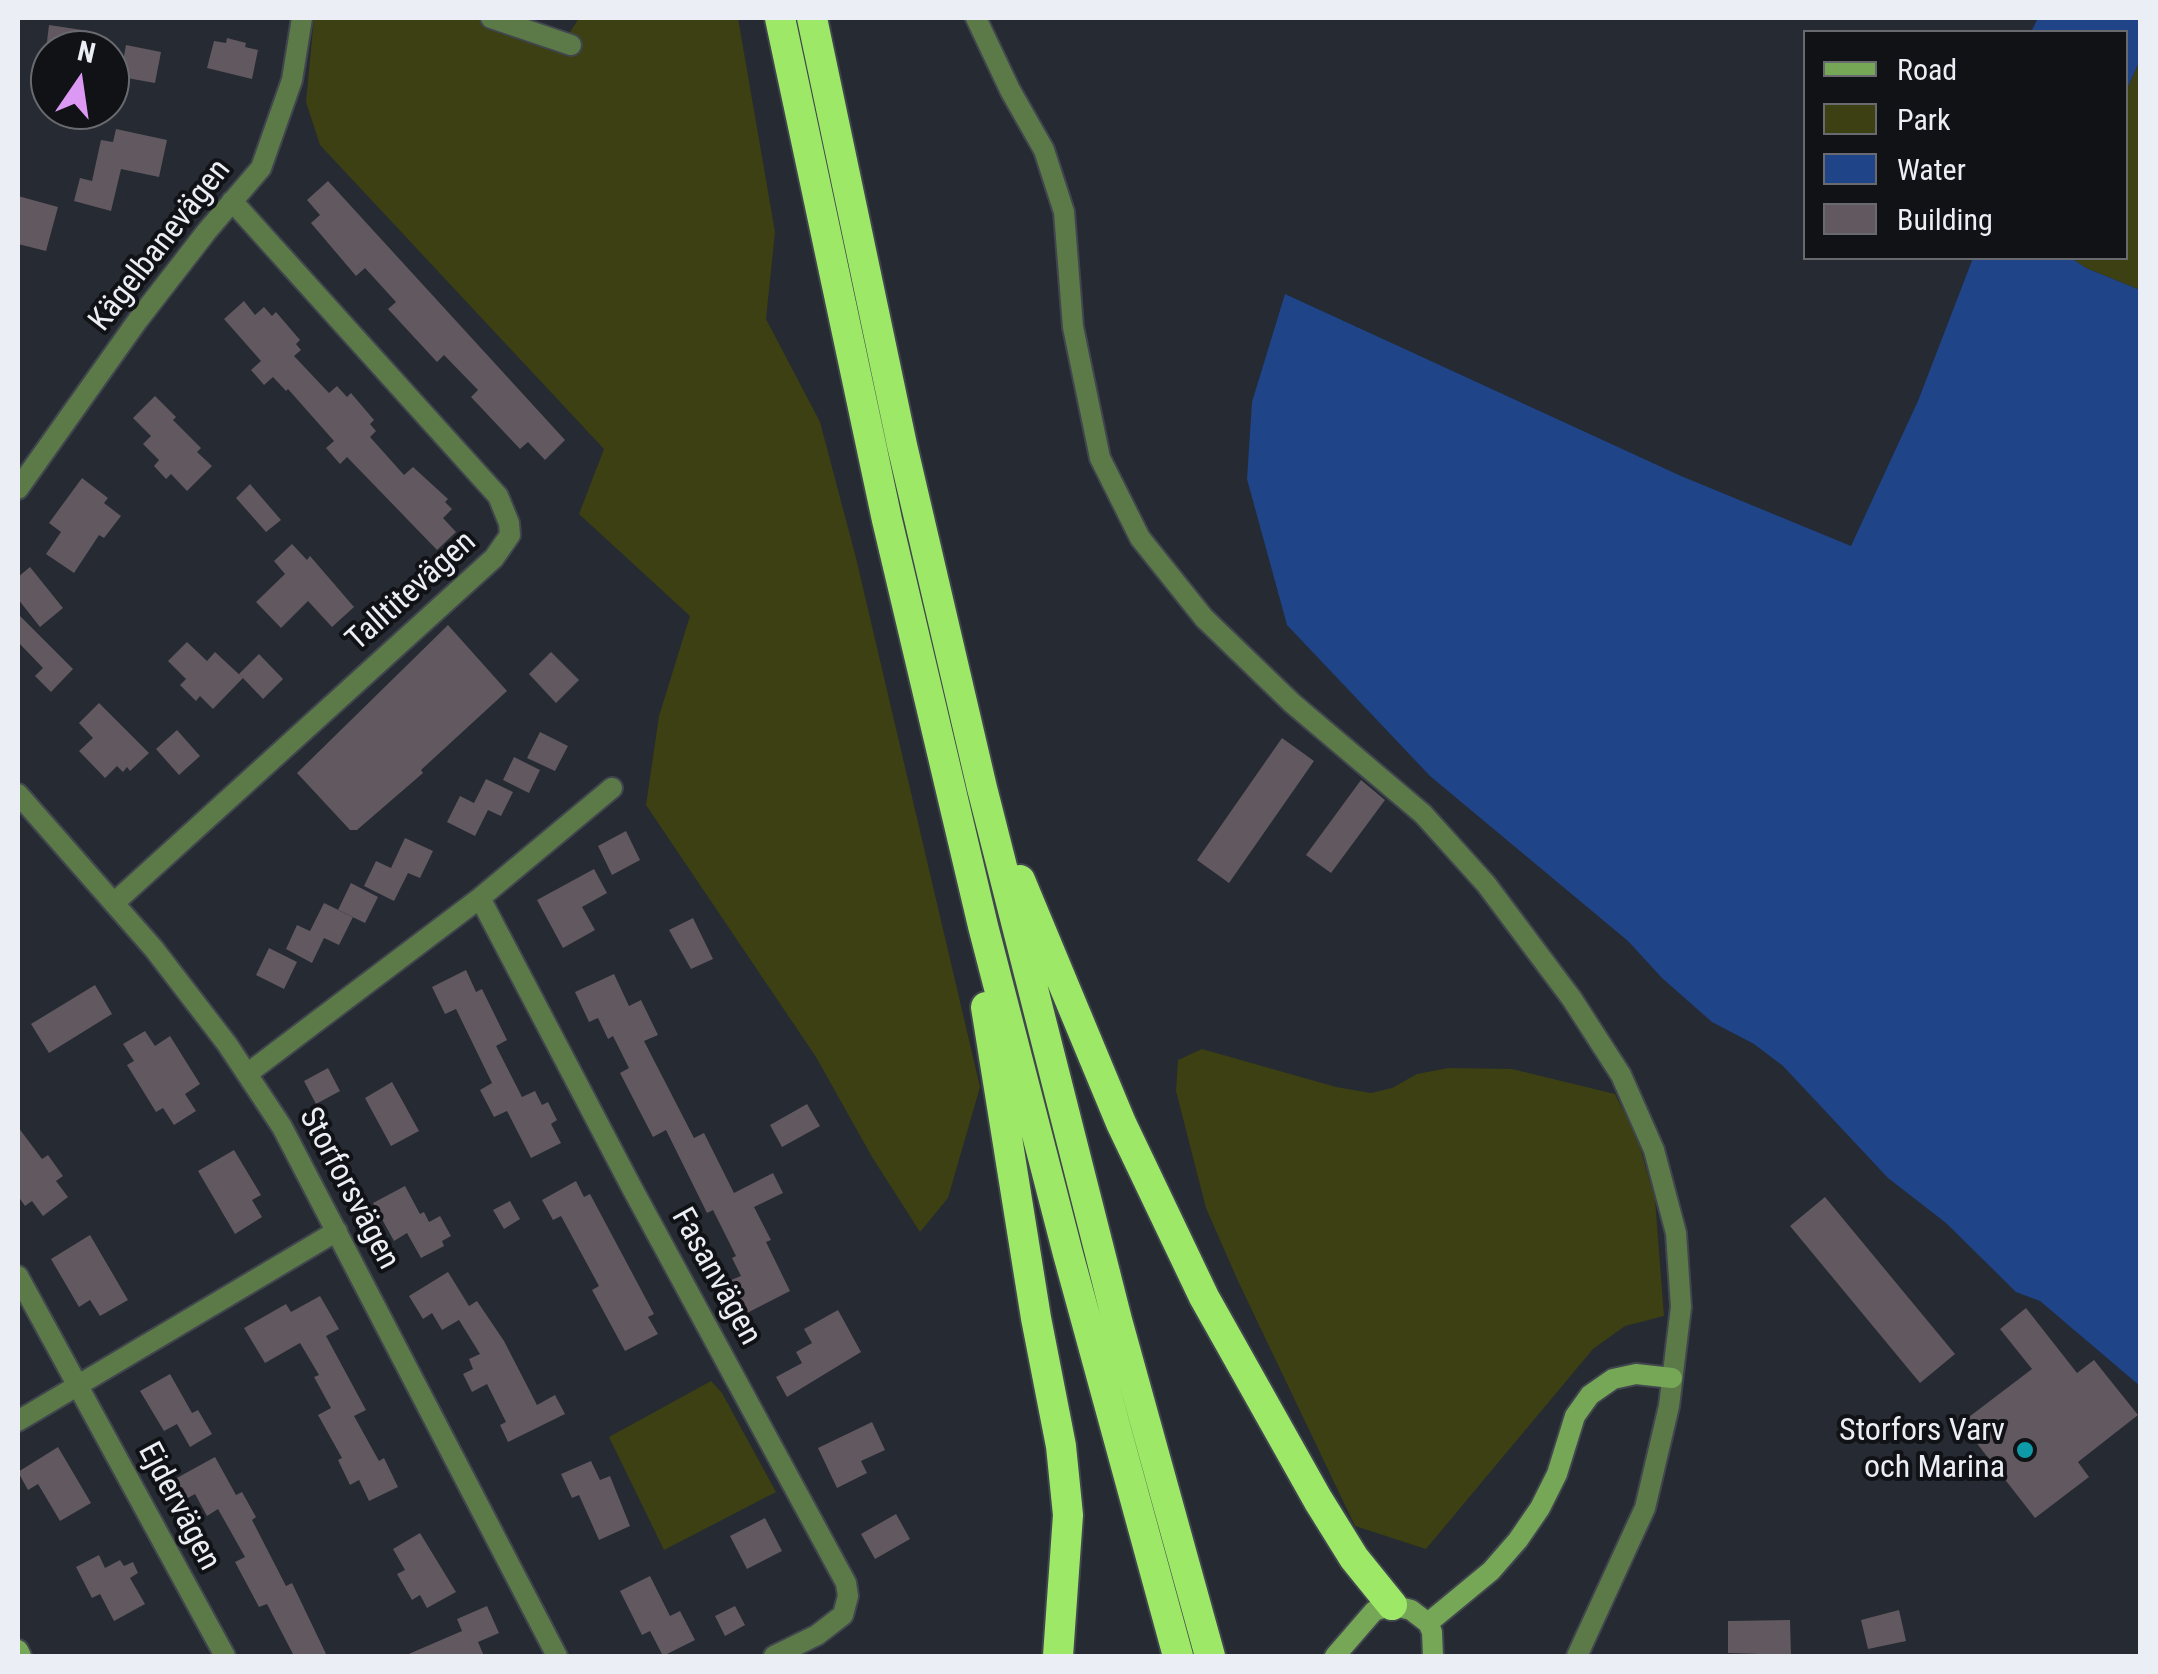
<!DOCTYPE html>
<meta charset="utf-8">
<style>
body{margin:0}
#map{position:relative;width:2158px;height:1674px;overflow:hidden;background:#252a33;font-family:"Roboto Condensed",sans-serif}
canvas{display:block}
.frame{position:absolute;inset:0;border:20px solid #ebeef5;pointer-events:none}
.legend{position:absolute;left:1803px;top:30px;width:325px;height:230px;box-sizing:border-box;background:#101216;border:2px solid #686a6f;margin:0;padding:12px 18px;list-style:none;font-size:30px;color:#ebeef5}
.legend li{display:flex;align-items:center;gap:20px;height:50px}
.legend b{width:50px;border:2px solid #686a6f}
.north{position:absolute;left:30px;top:30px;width:100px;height:100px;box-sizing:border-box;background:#101216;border:2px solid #686a6f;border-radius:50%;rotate:13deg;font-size:28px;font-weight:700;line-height:40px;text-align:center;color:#ebeef5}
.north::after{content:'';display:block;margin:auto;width:35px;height:45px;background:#dc99f4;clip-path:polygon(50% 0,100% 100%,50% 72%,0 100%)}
</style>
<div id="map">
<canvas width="2158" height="1674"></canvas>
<div class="frame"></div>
<ul class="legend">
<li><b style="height:12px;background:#76a756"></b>Road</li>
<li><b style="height:28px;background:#3c4012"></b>Park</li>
<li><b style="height:28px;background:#1f4487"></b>Water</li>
<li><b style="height:28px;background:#625860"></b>Building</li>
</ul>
<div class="north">N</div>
</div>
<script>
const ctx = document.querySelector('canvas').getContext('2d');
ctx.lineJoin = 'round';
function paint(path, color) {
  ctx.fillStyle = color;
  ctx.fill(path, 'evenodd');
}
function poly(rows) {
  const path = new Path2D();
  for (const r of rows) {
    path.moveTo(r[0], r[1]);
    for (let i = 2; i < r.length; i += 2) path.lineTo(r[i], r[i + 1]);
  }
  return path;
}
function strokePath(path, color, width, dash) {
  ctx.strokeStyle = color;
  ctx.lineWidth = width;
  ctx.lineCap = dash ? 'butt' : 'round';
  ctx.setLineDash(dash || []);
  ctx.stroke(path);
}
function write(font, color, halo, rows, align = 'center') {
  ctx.font = font + ' "Roboto Condensed",sans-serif';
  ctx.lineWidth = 8;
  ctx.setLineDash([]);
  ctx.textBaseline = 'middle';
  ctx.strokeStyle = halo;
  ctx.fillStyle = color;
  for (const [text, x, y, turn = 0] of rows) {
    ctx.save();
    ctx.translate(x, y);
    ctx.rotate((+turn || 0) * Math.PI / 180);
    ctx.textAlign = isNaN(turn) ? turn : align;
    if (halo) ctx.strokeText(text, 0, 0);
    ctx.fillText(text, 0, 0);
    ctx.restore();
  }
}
paint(poly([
 [314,18,517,18,568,35,579,18,738,18,775,232,766,319,820,422,856,558,980,1087,948,1198,920,1232,872,1157,816,1057,646,805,659,716,690,616,579,514,604,449,320,145,306,102],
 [2140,60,2140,290,2086,268,2071,258,2126,258,2126,91],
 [1202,1049,1336,1087,1371,1093,1392,1088,1417,1074,1448,1068,1512,1069,1615,1094,1637,1137,1655,1199,1664,1316,1625,1326,1593,1349,1426,1549,1355,1526,1238,1281,1206,1208,1176,1091,1178,1060],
 [711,1381,722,1393,776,1492,664,1550,609,1437]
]), '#3c4012');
paint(poly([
 [2038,18,2140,18,2140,60,2126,91,2126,32,2031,32],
 [1973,258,2071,258,2086,268,2140,290,2140,1386,2040,1301,2016,1292,1946,1223,1888,1178,1783,1066,1754,1044,1712,1022,1662,978,1628,941,1430,776,1287,625,1247,479,1252,402,1285,294,1681,476,1851,546,1918,401]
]), '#1f4487');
paint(poly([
 [49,25,89,31,87,50,46,50],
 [227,38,246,43,245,47,258,50,252,79,207,68,214,41,226,43],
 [126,45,161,52,155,83,110,75,110,53,124,56],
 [116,129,167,140,159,177,121,169,111,211,74,201,80,178,92,181,101,140,113,142],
 [328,181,565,440,545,460,528,442,520,449,471,397,478,390,444,355,437,362,388,309,396,302,365,268,356,276,311,223,320,215,307,200],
 [18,196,58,207,46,251,18,244],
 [244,301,255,315,264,307,272,316,276,312,300,340,296,344,301,350,294,356,329,393,337,386,347,397,351,393,374,420,370,424,376,431,370,437,404,475,413,467,448,499,445,502,452,509,443,518,456,532,437,550,347,457,340,464,326,448,334,441,288,389,286,391,273,377,264,385,251,370,261,361,224,319],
 [155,396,176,417,173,420,201,448,197,452,212,466,187,491,171,474,166,479,154,466,159,460,143,444,151,436,133,418],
 [82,478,108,498,104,503,121,516,104,538,99,535,74,573,46,554,61,532,49,523],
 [250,484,281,520,266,532,236,498],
 [292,544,307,560,310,556,354,607,332,627,308,601,281,628,256,602,285,574,274,561],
 [30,567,63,608,40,627,18,599,18,577],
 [18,614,73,669,51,692,35,676,43,668,18,642],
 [448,625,507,691,421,770,423,773,357,830,350,830,297,773],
 [187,642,207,661,215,652,243,678,213,709,200,696,196,701,180,685,186,679,168,661],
 [551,652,579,680,556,703,529,674],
 [259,654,283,679,263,699,239,674],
 [99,703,149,753,130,771,127,767,123,772,117,766,105,778,79,751,93,738,79,723],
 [177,730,200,756,179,775,156,749],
 [540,732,568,746,555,771,527,758],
 [1282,738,1314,761,1229,883,1197,860],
 [514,757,540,770,529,793,503,780],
 [486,779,513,792,501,816,488,810,475,836,447,822,460,796,474,803],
 [1361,780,1385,800,1331,873,1306,855],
 [626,831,640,860,612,875,598,846],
 [405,838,433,851,420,878,408,873,394,901,364,886,376,861,391,868],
 [594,869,607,893,582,907,595,930,563,948,537,900],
 [351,883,378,897,365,923,338,910],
 [324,903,353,917,339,945,324,938,312,963,286,949,297,925,310,931],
 [693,918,713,959,691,969,669,930],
 [269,948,297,962,284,989,256,975],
 [466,970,476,992,482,989,507,1040,496,1046,522,1097,535,1091,542,1105,548,1102,557,1120,551,1124,561,1143,531,1158,507,1111,494,1117,480,1090,492,1083,456,1009,445,1014,432,987],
 [614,974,629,1006,641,1000,658,1035,644,1041,694,1138,704,1133,734,1193,773,1173,783,1193,754,1207,771,1240,766,1242,790,1291,747,1313,731,1280,741,1276,732,1258,736,1256,713,1210,707,1213,666,1130,653,1137,620,1073,629,1068,613,1036,608,1039,598,1018,589,1022,575,992],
 [95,985,112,1014,49,1053,31,1024],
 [145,1031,155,1046,170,1036,200,1084,185,1094,196,1111,174,1125,163,1108,156,1112,127,1065,134,1061,123,1044],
 [328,1068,340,1091,316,1104,304,1081],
 [392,1082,419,1131,391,1146,365,1098],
 [807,1104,820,1126,782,1147,770,1125],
 [18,1127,42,1159,48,1155,63,1176,56,1181,68,1197,43,1216,32,1201,25,1206,18,1196],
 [234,1150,261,1195,252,1200,262,1217,235,1234,198,1171],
 [576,1181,584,1197,590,1194,654,1314,648,1317,658,1334,625,1351,592,1290,599,1286,561,1216,553,1220,542,1200],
 [405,1186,420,1214,424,1212,429,1222,440,1216,451,1236,442,1241,444,1246,421,1258,407,1233,394,1241,373,1203],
 [1825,1197,1955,1354,1920,1383,1790,1226],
 [510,1201,520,1219,504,1229,493,1210],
 [90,1235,128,1300,100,1316,90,1300,79,1307,51,1259],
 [448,1272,469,1306,477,1301,504,1341,537,1405,555,1395,565,1414,508,1442,500,1425,506,1422,487,1384,472,1392,463,1374,473,1369,469,1359,480,1354,459,1320,442,1330,432,1313,423,1319,409,1296],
 [320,1296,339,1329,326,1336,366,1410,354,1416,379,1461,384,1458,398,1487,369,1501,359,1480,350,1485,338,1460,342,1458,318,1415,331,1408,314,1377,319,1375,300,1343,265,1363,244,1328,286,1304,291,1312],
 [2026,1308,2077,1373,2094,1360,2138,1415,2078,1462,2089,1477,2035,1518,1961,1423,2032,1369,2000,1329],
 [838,1310,861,1352,787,1397,776,1377,802,1363,796,1352,812,1343,804,1329],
 [170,1374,192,1413,198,1410,212,1434,190,1447,177,1424,164,1431,140,1391],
 [872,1422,885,1450,861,1461,867,1473,837,1488,818,1448],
 [58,1447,91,1503,60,1521,38,1484,28,1490,18,1472],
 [215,1457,236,1495,242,1492,256,1517,252,1520,286,1586,292,1583,327,1656,294,1656,267,1604,259,1607,235,1562,245,1557,218,1509,207,1516,195,1494,186,1499,175,1479],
 [591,1461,600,1480,610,1476,630,1526,599,1540,579,1495,572,1498,561,1474],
 [896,1514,910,1539,875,1559,861,1534],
 [765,1518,782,1551,747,1569,730,1536],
 [420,1533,456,1592,427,1608,420,1595,412,1600,397,1574,405,1570,393,1549],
 [99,1555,105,1568,120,1560,124,1566,133,1562,138,1573,130,1578,145,1604,114,1621,100,1594,92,1598,76,1567],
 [650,1576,670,1616,680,1611,695,1640,663,1656,650,1631,642,1635,620,1591],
 [487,1606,499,1633,478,1642,484,1656,404,1656,462,1631,457,1619],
 [735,1606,745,1625,725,1636,715,1616],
 [1899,1610,1906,1641,1868,1649,1861,1620],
 [1790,1620,1791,1655,1728,1653,1728,1621]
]), '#625860');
const street = poly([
 [491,18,571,45],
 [976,18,1010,90,1044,150,1064,212,1073,327,1100,458,1140,538,1204,618,1292,703,1423,814,1486,884,1572,999,1621,1075,1654,1150,1676,1233,1681,1307,1669,1406,1645,1508,1577,1656],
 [18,489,138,320,207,231,261,168,292,80,302,18],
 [18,794,154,949,227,1044,282,1127,557,1656],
 [480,898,632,1188,846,1583,848,1596,843,1615,817,1635,774,1656],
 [114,903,494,558,510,535,509,523,498,496,232,201],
 [247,1074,480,898,612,788],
 [18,1276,225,1656],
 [18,1421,337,1231]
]);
const secondary = poly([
 [1428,1623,1491,1571,1518,1540,1540,1508,1557,1474,1575,1416,1590,1395,1613,1379,1636,1374,1672,1378],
 [18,1650,21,1656],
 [1335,1656,1374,1611,1392,1605,1411,1610,1428,1623,1432,1632,1433,1656]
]);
const highway = poly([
 [780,18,887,520,983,926,1068,1254,1178,1656],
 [812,18,902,445,982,788,1117,1320,1210,1656],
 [1020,880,1121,1123,1204,1297,1318,1500,1354,1558,1392,1605],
 [986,1007,1036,1318,1061,1446,1068,1515,1058,1656]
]);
strokePath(street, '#41454e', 24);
strokePath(secondary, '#41454e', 24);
strokePath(highway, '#41454e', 34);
strokePath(street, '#5b7a48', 20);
strokePath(secondary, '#76a756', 20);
strokePath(highway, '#9de967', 30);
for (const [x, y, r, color] of [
 [2025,1450,10,"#0f9aa8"]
]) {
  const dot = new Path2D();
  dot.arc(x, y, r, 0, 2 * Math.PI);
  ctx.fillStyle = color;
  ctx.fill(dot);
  strokePath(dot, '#101216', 4);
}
write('32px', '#ebeef5', '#101216', [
 ["Kägelbanevägen",161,246,-52],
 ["Talltitevägen",412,592,-42],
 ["Storforsvägen",348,1189,62],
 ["Fasanvägen",715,1277,61],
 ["Ejdervägen",178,1507,62]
]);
write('32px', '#ebeef5', '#101216', [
 ["Storfors Varv",2005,1432],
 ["och Marina",2005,1469]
], 'right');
</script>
